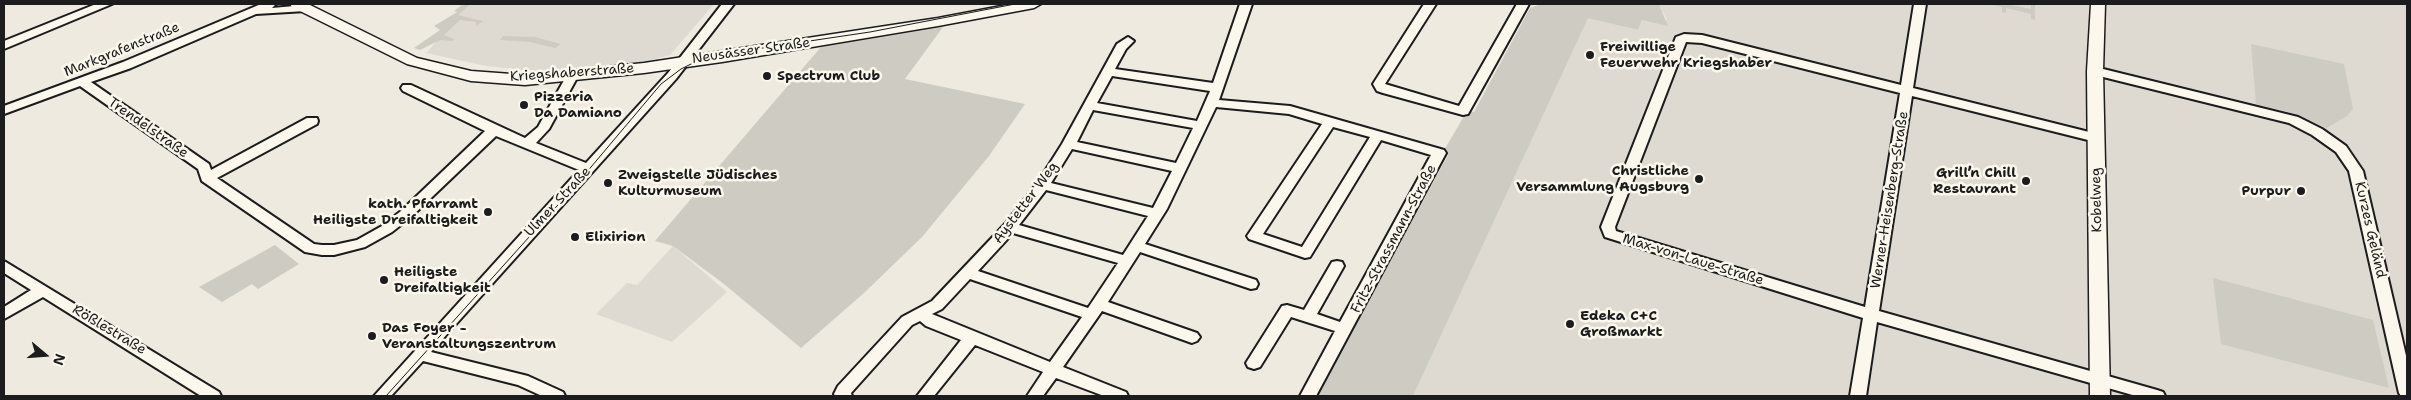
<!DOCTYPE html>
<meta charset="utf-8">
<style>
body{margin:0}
#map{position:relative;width:2411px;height:400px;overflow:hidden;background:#eeeadf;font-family:"Shantell Sans",sans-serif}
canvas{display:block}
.frame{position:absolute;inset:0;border:5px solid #1c1c1c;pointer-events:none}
.north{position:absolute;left:20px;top:330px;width:50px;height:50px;-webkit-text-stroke:4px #fbf7ec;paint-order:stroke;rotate:108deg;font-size:14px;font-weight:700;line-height:20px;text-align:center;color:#1c1c1c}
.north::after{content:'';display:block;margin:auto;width:18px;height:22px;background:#1c1c1c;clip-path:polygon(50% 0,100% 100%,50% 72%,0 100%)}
</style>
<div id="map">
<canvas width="2411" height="400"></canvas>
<div class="frame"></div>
<div class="north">N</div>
</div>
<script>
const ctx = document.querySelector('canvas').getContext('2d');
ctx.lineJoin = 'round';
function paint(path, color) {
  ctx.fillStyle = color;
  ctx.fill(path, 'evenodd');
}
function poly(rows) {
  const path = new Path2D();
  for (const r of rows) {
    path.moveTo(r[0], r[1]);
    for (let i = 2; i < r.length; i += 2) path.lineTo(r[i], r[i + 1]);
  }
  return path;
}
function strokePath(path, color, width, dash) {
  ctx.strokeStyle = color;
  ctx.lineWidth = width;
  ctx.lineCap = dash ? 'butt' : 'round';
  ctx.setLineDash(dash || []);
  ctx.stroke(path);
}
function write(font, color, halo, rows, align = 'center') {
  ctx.font = font + ' "Shantell Sans",sans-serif';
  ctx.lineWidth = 5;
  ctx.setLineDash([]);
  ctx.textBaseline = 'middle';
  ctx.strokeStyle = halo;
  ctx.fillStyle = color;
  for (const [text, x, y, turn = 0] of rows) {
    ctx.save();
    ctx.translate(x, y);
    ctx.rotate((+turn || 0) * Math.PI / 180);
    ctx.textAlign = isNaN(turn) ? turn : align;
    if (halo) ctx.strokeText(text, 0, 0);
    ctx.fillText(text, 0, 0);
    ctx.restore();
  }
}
paint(poly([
 [471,4,714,4,670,55,642,63,543,72,486,66,426,53,438,40,451,20],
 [1659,4,2407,4,2407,396,1413,396,1588,17,1638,30,1642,20,1667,20],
 [673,246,727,292,672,342,596,314,627,283,637,285]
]), '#dedad1');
paint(poly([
 [463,4,471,4,458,15,483,21,476,26,476,22,460,20,444,35,454,39,452,41,440,40,420,50,414,48,440,30,434,26,457,12,454,11],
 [1541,4,1659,4,1668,26,1642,20,1638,30,1588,18,1413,396,1317,396,1448,155,1443,152,1467,111,1474,112,1530,8],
 [1986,4,2006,4,2031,9,2031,5,2035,5,2035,20,2031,19,2031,14,2006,8,2006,13,2002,12,2002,7],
 [943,27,905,79,1025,104,989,156,922,237,864,293,801,348,724,284,673,246,655,241,821,47],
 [503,36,535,37,561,44,555,48,530,42,500,40],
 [2251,44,2344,64,2353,109,2347,116,2327,128,2285,111,2256,105],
 [275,245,299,264,258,289,252,284,222,302,199,287],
 [2213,278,2373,320,2389,388,2221,344]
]), '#ceccc2');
const minor = poly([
 [96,4,112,4,4,49,4,41,96,4],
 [261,4,276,4,272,8,306,5,312,8,306,11,256,14,131,68,91,82,209,164,211,170,307,118,317,118,318,121,317,124,217,178,314,244,322,245,334,245,357,240,382,226,401,211,485,131,403,91,401,88,403,85,411,85,525,138,538,127,568,73,576,73,578,76,549,129,536,143,586,163,668,73,722,4,734,4,676,79,431,352,528,376,563,392,565,396,542,396,518,385,423,361,391,396,374,396,579,170,496,136,411,217,392,232,365,247,334,255,322,255,305,252,202,181,198,169,80,86,4,114,4,106,123,62,261,4],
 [1240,4,1252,4,1219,100,1290,106,1444,150,1446,153,1316,396,1300,396,1335,331,1291,317,1260,367,1254,369,1248,367,1246,363,1282,306,1287,305,1304,310,1332,262,1337,261,1342,262,1344,266,1317,314,1340,322,1431,155,1381,140,1310,257,1305,258,1249,239,1247,236,1322,124,1289,114,1216,107,1167,209,1145,244,1256,280,1258,284,1256,288,1251,289,1140,252,1108,302,1197,333,1200,337,1197,341,1192,343,1102,311,1063,367,1126,392,1128,396,1104,396,1056,378,1043,396,1027,396,1043,372,975,345,934,396,917,396,961,340,926,326,920,321,912,325,851,393,852,396,835,396,834,394,838,386,902,317,932,301,1005,224,1038,182,1062,144,1117,44,1128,37,1134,41,1126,49,1115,69,1213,83,1240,4],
 [1112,76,1210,91,1197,121,1097,103,1112,76],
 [1093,110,1193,128,1176,163,1077,142,1093,110],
 [1333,127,1370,137,1302,247,1263,234,1333,127],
 [1072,149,1172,171,1153,208,1051,183,1072,149],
 [1046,190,1148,216,1123,255,1019,225,1046,190],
 [1013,233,1118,263,1088,308,978,271,1013,233],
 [970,279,1082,317,1050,362,932,314,942,309,970,279],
 [1424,4,1436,4,1385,84,1459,106,1517,4,1529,4,1468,114,1463,115,1383,93,1377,91,1373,84,1424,4],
 [1914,4,1926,4,1913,88,2101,135,2103,138,2096,142,1912,96,1879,311,2157,390,2163,392,2165,396,2136,396,1877,322,1866,396,1850,396,1863,318,1605,237,1601,227,1676,37,1684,34,1702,35,1901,85,1914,4],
 [1686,42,1702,43,1900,93,1865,307,1616,231,1615,227,1686,42],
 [2095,67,2298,117,2322,129,2346,146,2363,171,2407,360,2407,396,2401,396,2399,393,2349,171,2336,152,2312,135,2289,123,2091,74,2089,71,2091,68,2095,67],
 [4,261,219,392,221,396,201,396,43,297,4,319,4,307,31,290,4,273,4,261]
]);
const major = poly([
 [290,4,308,4,417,58,471,71,525,75,644,63,938,18,1012,4,1041,4,1034,8,938,26,722,62,644,73,525,85,471,81,407,64,292,7,290,4],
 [2091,4,2105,4,2103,71,2110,396,2090,396,2087,71,2091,4]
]);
strokePath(minor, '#1c1c1c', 4);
strokePath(major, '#1c1c1c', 3);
paint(minor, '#fbf7ec');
paint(major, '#fbf7ec');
strokePath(poly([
 [386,396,575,186,661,84,681,69,701,59,722,54,870,32,1015,4]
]), '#1c1c1c', 1);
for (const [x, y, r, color] of [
 [1590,55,5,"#1c1c1c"],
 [767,76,5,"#1c1c1c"],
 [524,105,5,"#1c1c1c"],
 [1699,179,5,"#1c1c1c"],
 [2026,181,5,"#1c1c1c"],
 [608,183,5,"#1c1c1c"],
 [2301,191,5,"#1c1c1c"],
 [488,212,5,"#1c1c1c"],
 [575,237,5,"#1c1c1c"],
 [384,280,5,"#1c1c1c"],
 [1570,324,5,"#1c1c1c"],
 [372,336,5,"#1c1c1c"]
]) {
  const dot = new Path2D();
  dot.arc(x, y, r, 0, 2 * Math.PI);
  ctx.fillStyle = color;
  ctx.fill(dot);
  strokePath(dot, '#fbf7ec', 2);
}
write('bold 14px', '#1c1c1c', '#fbf7ec', [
 ["Freiwillige",1600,47],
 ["Feuerwehr Kriegshaber",1600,63],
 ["Spectrum Club",777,76],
 ["Pizzeria",534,97],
 ["Da Damiano",534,113],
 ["Christliche",1689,171,"right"],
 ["Versammlung Augsburg",1689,187,"right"],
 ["Grill’n Chill",2016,173,"right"],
 ["Restaurant",2016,189,"right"],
 ["Zweigstelle Jüdisches",618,175],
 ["Kulturmuseum",618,191],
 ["Purpur",2291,191,"right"],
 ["kath. Pfarramt",478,204,"right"],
 ["Heiligste Dreifaltigkeit",478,220,"right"],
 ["Elixirion",585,237],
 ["Heiligste",394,272],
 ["Dreifaltigkeit",394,288],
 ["Edeka C+C",1580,316],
 ["Großmarkt",1580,332],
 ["Das Foyer -",382,328],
 ["Veranstaltungszentrum",382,344]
], 'left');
write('14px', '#1c1c1c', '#fbf7ec', [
 ["Markgrafenstraße",122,50,-22],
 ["Neusässer Straße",751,51,-8],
 ["Kriegshaberstraße",572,73,-4],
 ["Trendelstraße",148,128,35],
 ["Werner-Heisenberg-Straße",1890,200,-81],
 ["Kobelweg",2097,200,-91],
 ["Ulmer Straße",558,202,-47],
 ["Aystetter Weg",1026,203,-53],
 ["Kurzes Geländ",2370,230,77],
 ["Fritz-Strassmann-Straße",1394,239,-62],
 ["Max-von-Laue-Straße",1693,260,17],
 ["Rößlestraße",109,330,31]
]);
</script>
